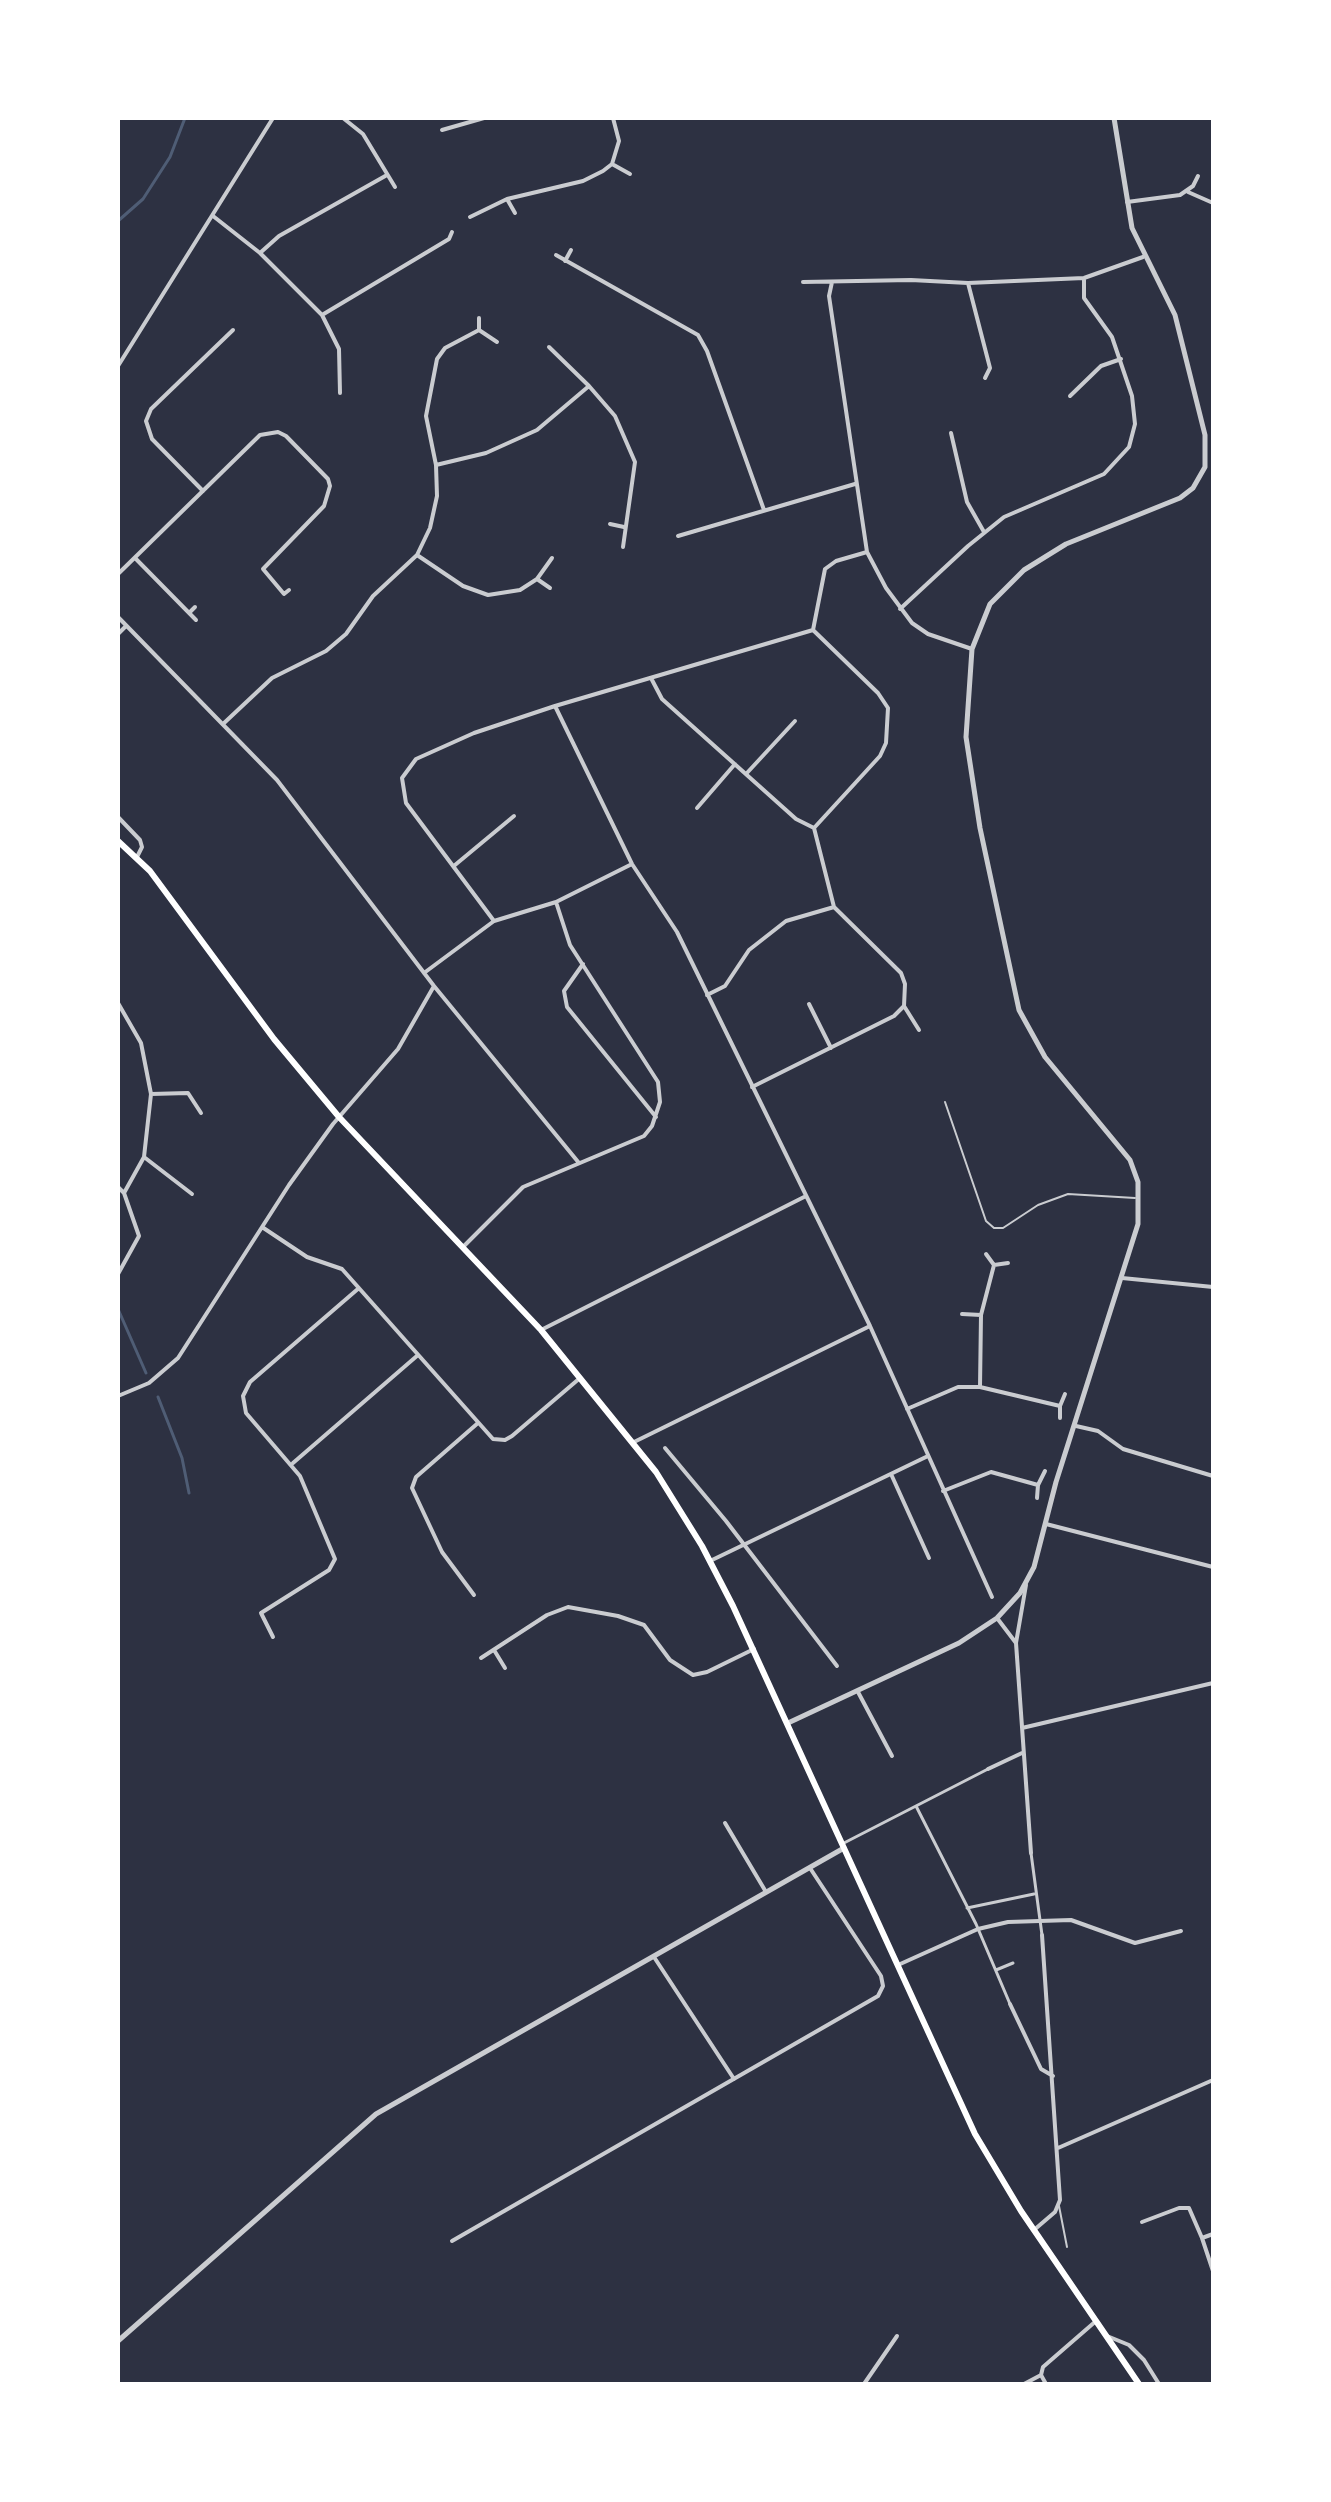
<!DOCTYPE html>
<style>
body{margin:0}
#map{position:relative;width:1331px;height:2502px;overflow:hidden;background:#2d3142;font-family:"DejaVu Sans",sans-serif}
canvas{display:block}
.frame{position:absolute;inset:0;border:120px solid #fff;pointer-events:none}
</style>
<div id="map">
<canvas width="1331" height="2502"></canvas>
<div class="frame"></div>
</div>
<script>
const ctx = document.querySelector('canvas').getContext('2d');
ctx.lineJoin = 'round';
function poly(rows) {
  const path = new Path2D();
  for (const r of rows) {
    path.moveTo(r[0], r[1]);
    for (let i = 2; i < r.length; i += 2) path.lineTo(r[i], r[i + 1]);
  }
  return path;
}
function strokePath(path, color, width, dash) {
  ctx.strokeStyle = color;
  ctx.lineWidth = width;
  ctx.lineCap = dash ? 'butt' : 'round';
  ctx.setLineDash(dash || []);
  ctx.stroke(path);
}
strokePath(poly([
 [118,221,143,199,170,157,185,118],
 [118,1309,146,1373],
 [158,1397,182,1458,189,1493]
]), '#4f5d75', 3);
strokePath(poly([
 [945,1102,986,1221,994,1228,1003,1228,1038,1205,1068,1194,1135,1198],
 [1059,2206,1067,2247]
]), '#caccd0', 2);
strokePath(poly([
 [916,1806,976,1924,1010,2004],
 [842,1844,988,1769],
 [1031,1853,1042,1935],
 [967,1908,1034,1894],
 [996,1970,1013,1963]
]), '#caccd0', 3);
strokePath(poly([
 [343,118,363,134,395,187],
 [442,130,484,118],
 [612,164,630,174],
 [1188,192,1213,203],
 [507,199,515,213],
 [1127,202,1180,195,1193,186,1198,176],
 [213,216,260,253,322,315,339,349,340,393],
 [470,217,507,199,583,181,603,171,612,164,619,141,613,118],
 [260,253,279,236,387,175],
 [556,255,698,335,707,351,764,510],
 [565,261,571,250],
 [803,282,911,280,968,283,1084,278,1143,257],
 [832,282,829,296,867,552,886,588,912,623,928,634,972,649],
 [968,283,990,368,985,378],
 [322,315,449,239,452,232],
 [479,318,479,330],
 [549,347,589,386],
 [118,366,273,118],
 [1070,396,1101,366,1121,359],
 [951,433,967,502,984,532],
 [436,465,486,453,537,430,589,386,615,416,635,462,623,547],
 [203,491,152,439,146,421,151,409,233,330],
 [610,524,624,527],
 [678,536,855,484],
 [867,552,836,561,825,569,813,630,878,693,888,708,886,743,880,756,814,828,834,907,901,973,905,984,904,1006,919,1030],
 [417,555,463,586,488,595,520,590,537,579,550,588],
 [135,558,196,620],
 [118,574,260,435,278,432,286,436,328,479,330,486,324,506,263,569,284,594,289,590],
 [537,579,552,558],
 [900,609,968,546,1004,517,1104,474,1129,447,1135,424,1132,396,1112,337,1084,298,1084,278],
 [189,613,195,607],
 [118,617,277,780,434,986,579,1163],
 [118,634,126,626],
 [651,678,662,699,796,819,814,828],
 [555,706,632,864,677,932,870,1326,992,1597],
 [223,724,272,678,326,651,346,634,373,596,417,555,430,528,437,496,436,465,426,416,437,359,445,348,479,330,497,342],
 [746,774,795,721],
 [697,808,735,764],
 [118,817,140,840,142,847,137,857],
 [455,865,514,816],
 [494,921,406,803,402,778,416,759,474,733,555,706,813,630],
 [583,964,564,991,567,1007,656,1117],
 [424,973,494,921,556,902,632,864],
 [707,995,725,986,749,950,786,921,834,907],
 [118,1003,141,1043,151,1094,144,1157,124,1193],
 [809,1004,831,1048],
 [752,1087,894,1016,904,1006],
 [151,1094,188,1093,201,1113],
 [144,1157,192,1194],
 [118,1187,124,1193,139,1236,118,1274],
 [262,1227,307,1257,342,1269,493,1439,505,1440,512,1436,580,1378],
 [464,1246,523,1187,644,1136,652,1126,660,1102,658,1082,570,945,556,902],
 [994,1265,1008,1263],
 [1122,1278,1213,1287],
 [962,1314,981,1315],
 [541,1330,806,1196],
 [980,1387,981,1315,994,1265,986,1254],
 [118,1396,149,1383,178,1358,289,1185,333,1124,398,1049,434,986],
 [1060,1406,1065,1394],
 [907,1409,958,1387,980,1387,1060,1406,1060,1418],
 [1076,1426,1098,1431,1123,1449,1213,1476],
 [634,1442,870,1326],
 [665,1448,726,1521,837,1666],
 [293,1463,418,1355],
 [891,1474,929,1558],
 [1038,1485,1045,1471],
 [943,1491,991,1472,1038,1485,1037,1498],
 [1046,1524,1213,1567],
 [710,1561,928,1456],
 [474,1595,442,1552,412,1488,416,1477,478,1423],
 [997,1618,1016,1643,1031,1853],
 [273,1637,261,1613,329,1570,335,1559,300,1476,246,1413,243,1396,250,1382,359,1288],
 [1016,1643,1026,1585],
 [494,1650,505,1668],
 [481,1658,547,1615,568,1607,618,1616,644,1625,670,1660,693,1675,707,1672,754,1649],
 [858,1692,892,1756],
 [1022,1728,1213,1683],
 [988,1769,1022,1753],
 [725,1823,766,1892],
 [654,1957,734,2079],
 [898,1965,978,1929,1008,1922,1071,1920,1135,1943,1181,1931],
 [1010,2004,1041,2069,1053,2076],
 [1058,2148,1213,2080],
 [1142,2222,1179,2208,1189,2208,1202,2238],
 [1034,2230,1055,2212,1060,2200,1042,1935],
 [1213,2234,1202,2238,1213,2271],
 [452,2241,878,1996,883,1986,881,1976,810,1868],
 [1107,2336,1129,2345,1144,2360,1159,2384],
 [1041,2375,1046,2384],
 [864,2384,897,2336],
 [1024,2384,1041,2375,1043,2367,1096,2321]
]), '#caccd0', 4);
strokePath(poly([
 [788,1723,959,1643,997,1618,1020,1593,1034,1567,1056,1482,1138,1224,1138,1182,1130,1160,1045,1057,1019,1010,980,828,966,737,972,649,990,604,1024,570,1066,544,1180,498,1193,488,1205,467,1205,435,1175,315,1132,228,1114,118],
 [118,2341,376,2114,844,1848]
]), '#caccd0', 5);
strokePath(poly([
 [118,841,150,871,274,1039,339,1117,541,1330,656,1472,702,1546,733,1606,975,2134,1021,2211,1139,2384]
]), '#fff', 6);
</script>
